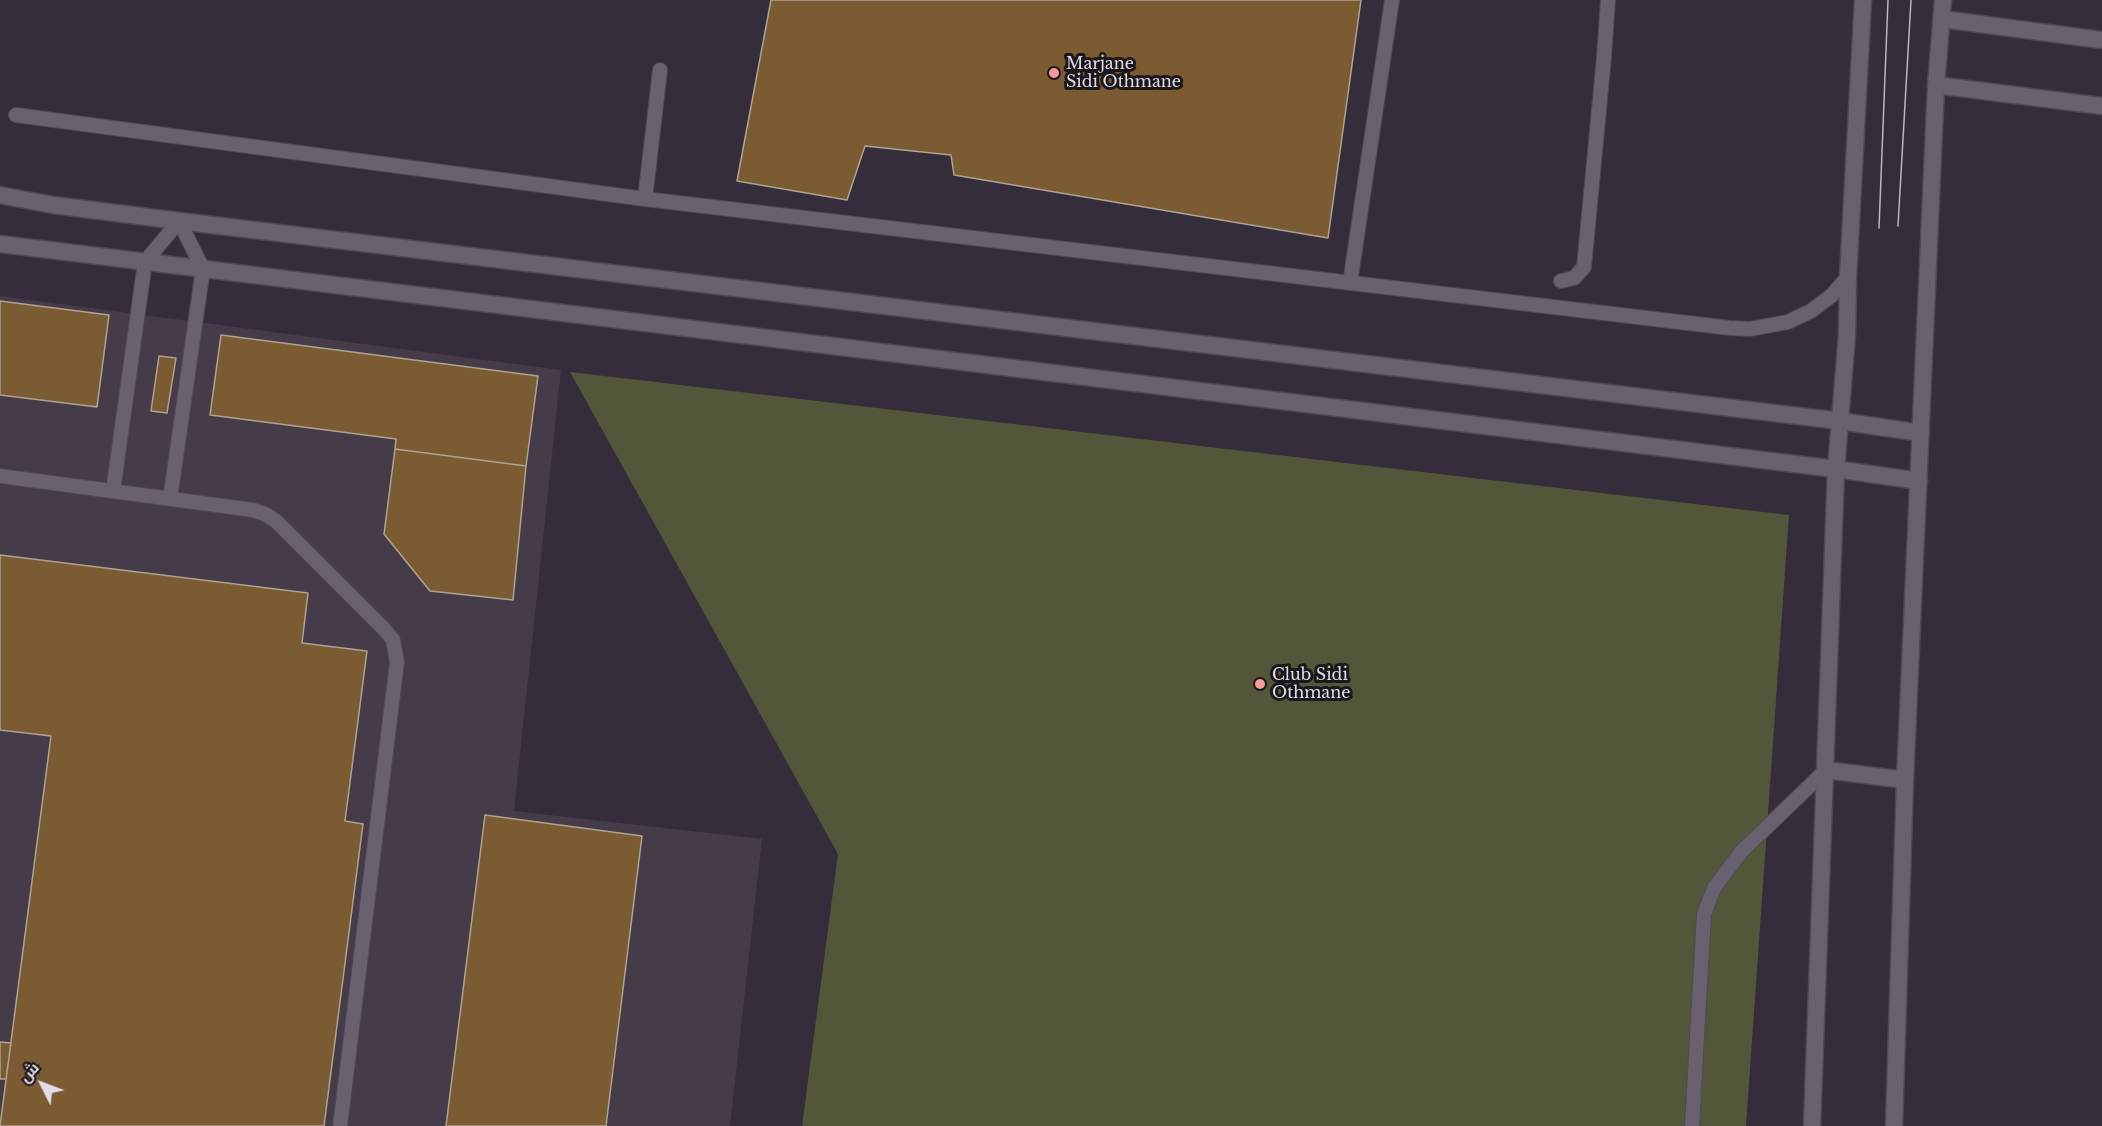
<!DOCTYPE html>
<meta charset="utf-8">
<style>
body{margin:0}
#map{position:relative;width:2102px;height:1126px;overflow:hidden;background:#352d3b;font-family:"Libre Baskerville",Cairo,serif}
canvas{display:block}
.north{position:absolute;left:12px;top:1054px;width:60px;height:60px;-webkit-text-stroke:4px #1b171d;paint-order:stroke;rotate:312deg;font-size:16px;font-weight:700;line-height:24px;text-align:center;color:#e1dce5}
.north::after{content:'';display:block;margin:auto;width:21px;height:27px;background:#e1dce5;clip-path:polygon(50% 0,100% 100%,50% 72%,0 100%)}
</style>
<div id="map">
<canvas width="2102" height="1126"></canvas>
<div class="north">ش</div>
</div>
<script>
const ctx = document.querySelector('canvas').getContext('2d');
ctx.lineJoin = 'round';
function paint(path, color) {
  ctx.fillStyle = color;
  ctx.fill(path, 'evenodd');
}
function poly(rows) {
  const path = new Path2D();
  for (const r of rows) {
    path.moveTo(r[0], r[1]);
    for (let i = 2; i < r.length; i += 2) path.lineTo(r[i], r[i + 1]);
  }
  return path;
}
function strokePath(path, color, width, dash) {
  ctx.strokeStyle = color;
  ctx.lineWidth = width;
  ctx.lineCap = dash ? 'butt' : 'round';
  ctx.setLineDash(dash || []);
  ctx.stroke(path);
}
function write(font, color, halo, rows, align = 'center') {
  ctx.font = font + ' "Libre Baskerville",serif';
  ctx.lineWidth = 6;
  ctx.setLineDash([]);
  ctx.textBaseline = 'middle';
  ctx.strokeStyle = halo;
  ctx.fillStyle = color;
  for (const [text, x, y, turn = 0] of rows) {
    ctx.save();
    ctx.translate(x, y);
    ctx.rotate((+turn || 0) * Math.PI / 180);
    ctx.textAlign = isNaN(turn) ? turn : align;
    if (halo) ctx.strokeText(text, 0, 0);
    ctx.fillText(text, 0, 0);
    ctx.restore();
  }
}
paint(poly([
 [0,296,561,370,514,811,762,839,730,1126,0,1126]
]), '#453b49');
paint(poly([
 [570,372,1789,515,1746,1126,802,1126,838,854]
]), '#535639');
const building = poly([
 [771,0,1361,0,1328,238,954,175,951,155,865,146,847,200,737,181,771,0],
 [0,301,109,315,97,407,0,395,0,301],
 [221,335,538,376,526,466,395,449,396,439,210,415,221,335],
 [159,356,176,358,167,413,151,411,159,356],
 [395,449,526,466,513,600,430,591,384,534,395,449],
 [0,555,308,593,302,643,367,651,345,821,363,824,324,1126,0,1126,51,736,0,730,0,555],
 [485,815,642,836,606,1126,446,1126,485,815],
 [0,1042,11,1043,6,1079,0,1079,0,1042]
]);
paint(building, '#7a5b32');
strokePath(building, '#afa393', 1.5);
const service = poly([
 [16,115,645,199,1730,328,1750,329,1788,322,1811,311,1831,296,1848,277],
 [645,199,660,70],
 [1561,281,1574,278,1584,267,1604,57,1608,0],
 [1350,283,1392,0],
 [0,476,253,510,265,514,276,521,385,630,393,640,397,662,340,1126],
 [113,491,145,262,179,221,203,269,170,499],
 [1692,1126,1704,914,1714,888,1741,852,1826,770]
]);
const minor = poly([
 [1942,19,2102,40],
 [1936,85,2102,106],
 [0,195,53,205,179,221,1840,421,1921,433],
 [0,244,1836,469,1919,481]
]);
const tertiary = poly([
 [1826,770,1905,780],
 [1812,1126,1836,469,1847,335,1848,277,1863,0],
 [1894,1126,1905,780,1936,85,1943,0]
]);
strokePath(service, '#4f4955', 16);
strokePath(minor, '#4f4955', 19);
strokePath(tertiary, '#4f4955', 19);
strokePath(service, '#696070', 14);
strokePath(minor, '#696070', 16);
strokePath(tertiary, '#696070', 16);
strokePath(poly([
 [1898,226,1911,0],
 [1879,228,1888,0]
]), '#bcb7c1', 1.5);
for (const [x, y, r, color] of [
 [1054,73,6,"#f59b9e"],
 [1260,684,6,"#f59b9e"]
]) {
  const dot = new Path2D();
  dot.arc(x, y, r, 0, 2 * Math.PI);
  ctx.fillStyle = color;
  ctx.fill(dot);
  strokePath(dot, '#1b171d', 2);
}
write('16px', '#e1dce5', '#1b171d', [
 ["Marjane",1066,64],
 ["Sidi Othmane",1066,82],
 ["Club Sidi",1272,675],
 ["Othmane",1272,693]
], 'left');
</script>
